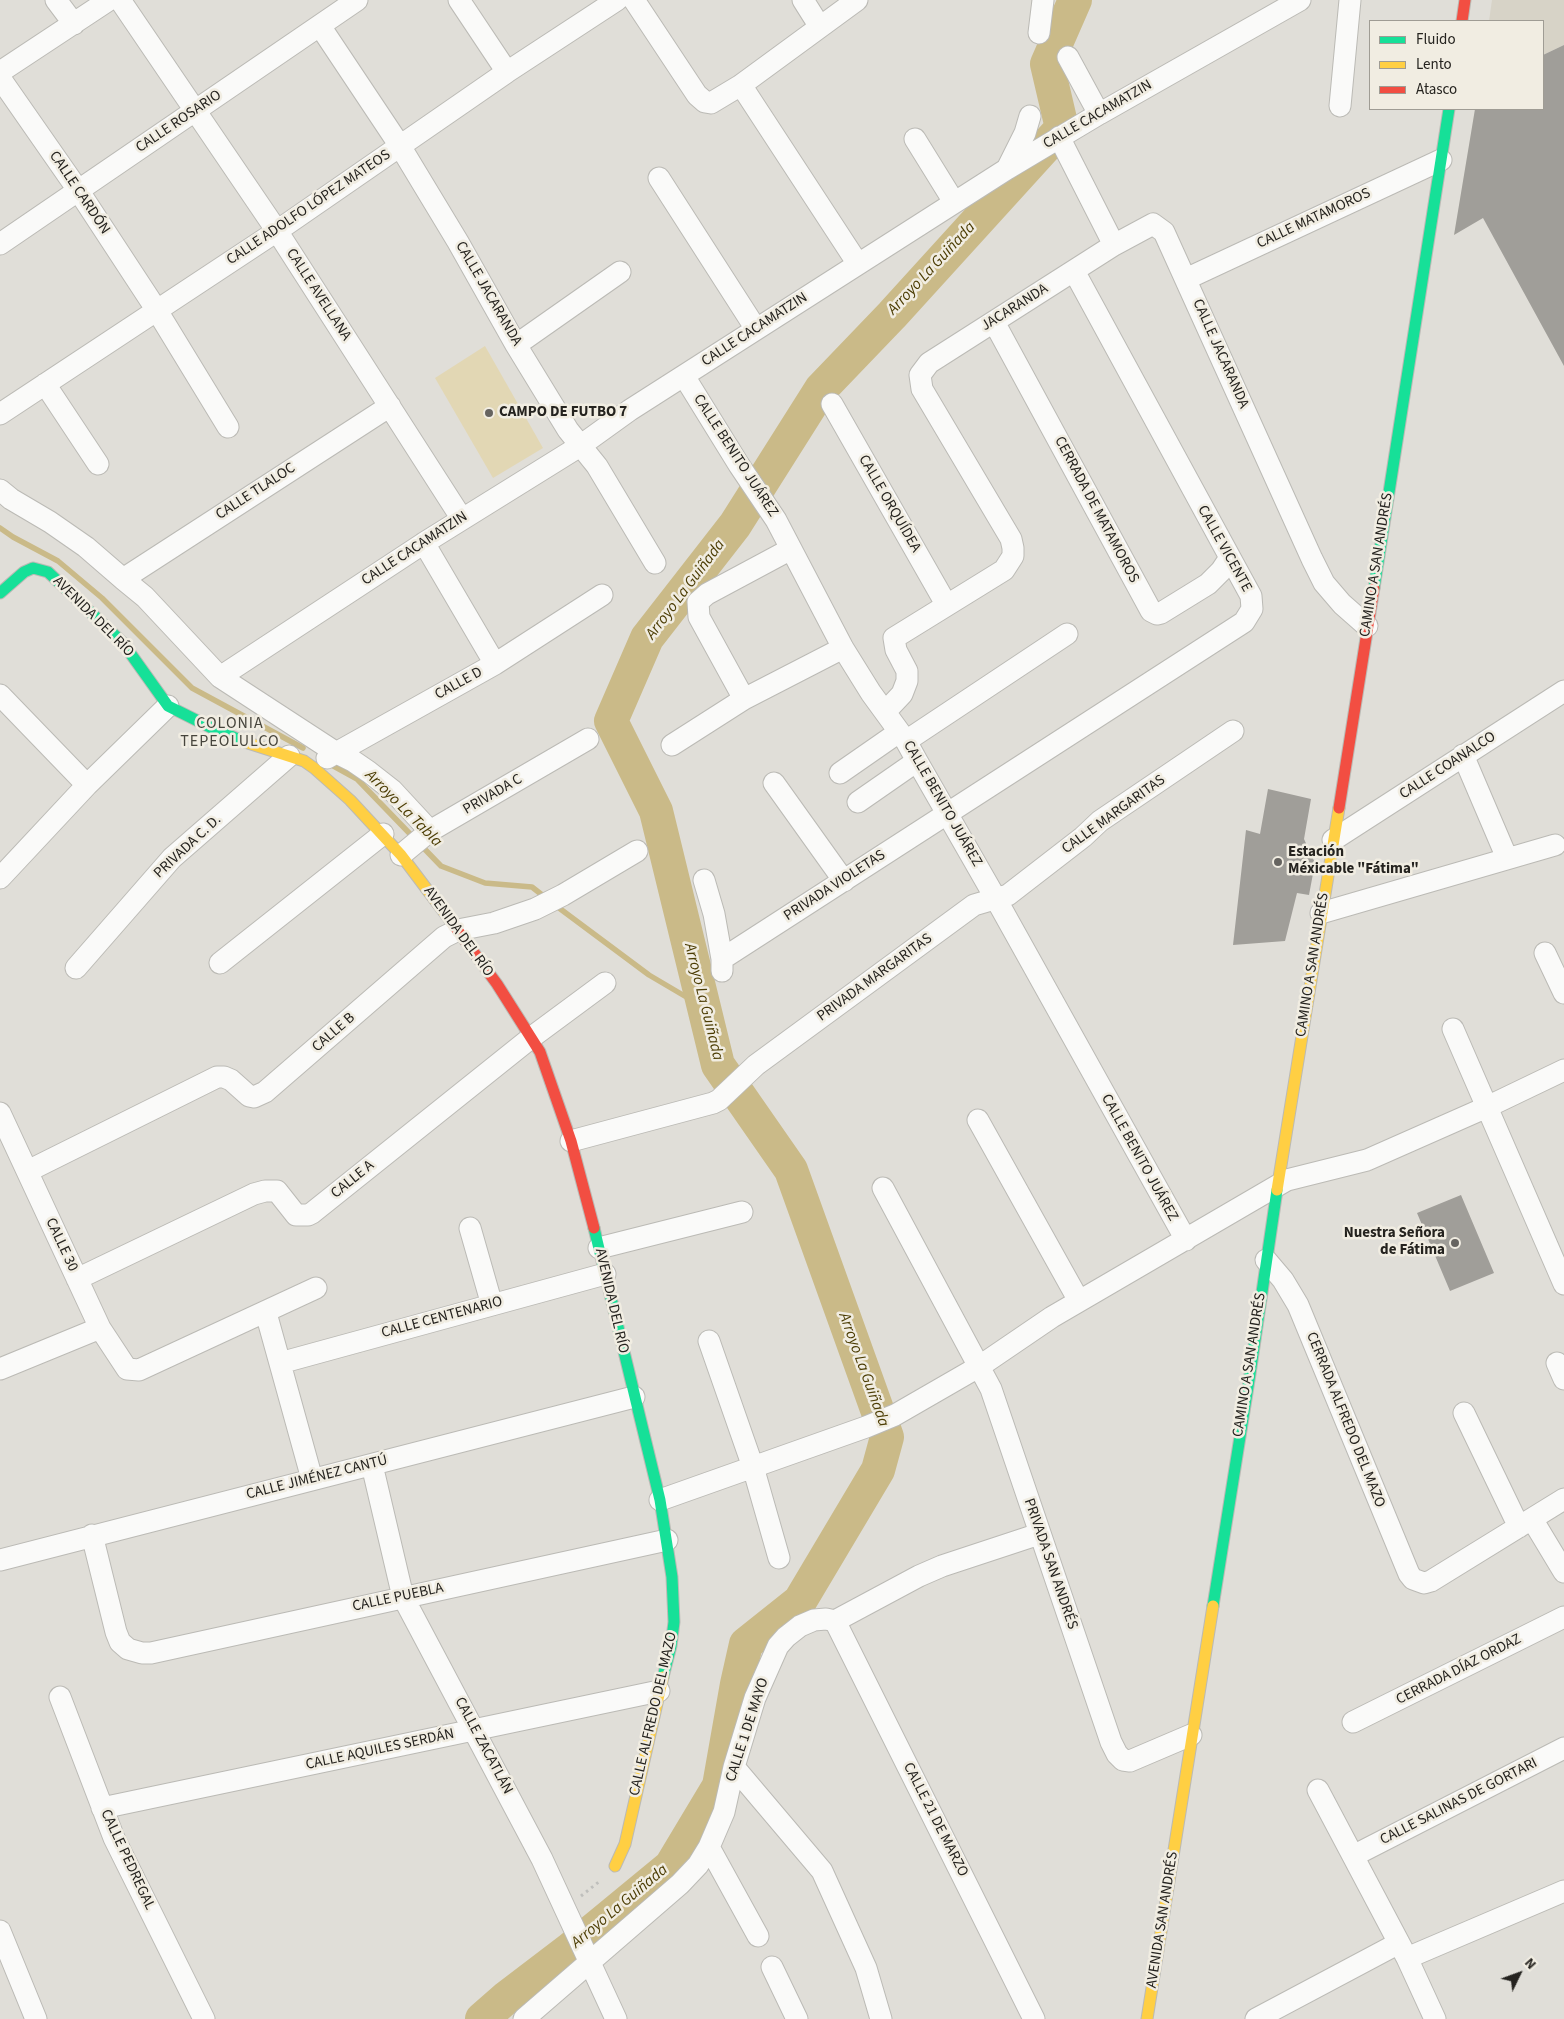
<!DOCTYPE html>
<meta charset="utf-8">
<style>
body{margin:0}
#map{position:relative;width:1564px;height:2019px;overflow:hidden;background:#e0ded8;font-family:"Source Sans 3",sans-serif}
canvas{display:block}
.legend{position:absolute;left:1369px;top:20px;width:175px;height:90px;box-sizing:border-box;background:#f1ede2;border:1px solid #9f9c94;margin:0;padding:6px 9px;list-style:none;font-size:15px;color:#25231f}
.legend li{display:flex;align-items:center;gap:10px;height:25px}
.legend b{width:25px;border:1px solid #9f9c94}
.north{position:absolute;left:1494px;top:1949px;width:50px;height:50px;-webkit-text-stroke:4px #f1ede2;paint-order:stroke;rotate:48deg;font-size:14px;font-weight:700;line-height:20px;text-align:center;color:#25231f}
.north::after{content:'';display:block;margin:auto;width:18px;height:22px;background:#25231f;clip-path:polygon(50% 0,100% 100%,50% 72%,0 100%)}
</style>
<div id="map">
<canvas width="1564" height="2019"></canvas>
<ul class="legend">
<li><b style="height:6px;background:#16e098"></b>Fluido</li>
<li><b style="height:6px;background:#ffcf43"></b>Lento</li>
<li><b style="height:6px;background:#f24e42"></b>Atasco</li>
</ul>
<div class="north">N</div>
</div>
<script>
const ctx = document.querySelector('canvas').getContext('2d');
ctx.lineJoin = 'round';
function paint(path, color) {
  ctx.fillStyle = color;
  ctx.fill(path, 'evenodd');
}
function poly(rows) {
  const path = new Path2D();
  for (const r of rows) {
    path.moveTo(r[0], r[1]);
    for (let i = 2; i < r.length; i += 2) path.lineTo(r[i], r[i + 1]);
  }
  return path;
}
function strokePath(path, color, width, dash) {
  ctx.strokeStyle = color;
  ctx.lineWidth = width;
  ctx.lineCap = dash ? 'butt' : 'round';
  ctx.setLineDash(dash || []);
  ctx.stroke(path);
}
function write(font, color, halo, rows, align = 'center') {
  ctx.font = font + ' "Source Sans 3",sans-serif';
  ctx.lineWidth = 5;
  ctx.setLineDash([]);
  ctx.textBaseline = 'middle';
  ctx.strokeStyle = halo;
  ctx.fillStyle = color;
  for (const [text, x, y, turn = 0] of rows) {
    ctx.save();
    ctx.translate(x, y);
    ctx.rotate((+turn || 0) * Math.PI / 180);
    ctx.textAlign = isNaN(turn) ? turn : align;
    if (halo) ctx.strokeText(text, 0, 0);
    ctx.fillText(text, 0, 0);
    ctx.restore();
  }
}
paint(poly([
 [1492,0,1564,0,1564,45,1543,55,1543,21,1489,21]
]), '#d7d3c7');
paint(poly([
 [485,346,543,448,493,478,435,378]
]), '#e2d7b4');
strokePath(poly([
 [0,528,13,537,58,561,102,598,192,688,303,748],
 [328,763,357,779,441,866,485,883,532,887,546,898],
 [555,905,649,975,705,1008]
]), '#caba88', 5.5);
strokePath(poly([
 [482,2019,506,1998,569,1950,671,1866,719,1786,737,1684,746,1644,800,1601,878,1470,887,1437,791,1170,718,1065,656,811,611,721,647,638,735,525,821,389,892,315,1062,128,1047,64,1075,0]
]), '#caba88', 34);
paint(poly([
 [1564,45,1564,366,1483,218,1454,235,1475,109,1543,109,1543,55],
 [1268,789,1311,799,1304,839,1315,863,1309,895,1297,893,1285,941,1233,945,1246,830,1260,834],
 [1461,1195,1494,1273,1450,1291,1417,1213]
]), '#a09e99');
const street = poly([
 [56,0,74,24],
 [120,0,277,231,462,519],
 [459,0,507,72],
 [634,0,697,95,705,102,711,103,741,85,857,0],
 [803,0,820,27],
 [320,26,400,146,458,242,516,345,568,430,597,466,655,563],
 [1039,33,1043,0],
 [1068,57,1099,114],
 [0,72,109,0],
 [0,78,78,190,156,309,228,427],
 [741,85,858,264],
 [1340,106,1350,0],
 [1059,137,1114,245],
 [915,139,954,202],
 [1007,169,1025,133,1030,116],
 [659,178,756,329],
 [0,244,357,0],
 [1186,279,1441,160],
 [994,322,1151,611,1157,614,1161,613,1208,584,1221,571,1229,559],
 [516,345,620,272],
 [684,376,739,465,776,520,843,648,871,693,906,741,917,761,996,899,1186,1240],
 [45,384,98,464],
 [832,404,946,604],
 [0,414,277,231,507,72,617,0],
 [0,490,11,499,50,522,86,547,123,579,145,597,220,677,335,752,353,761,369,772,392,790,430,831],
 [424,543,495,664],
 [123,579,390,406],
 [220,677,424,543,580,446,630,410,1007,169,1099,114,1300,0],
 [0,695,87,785],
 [744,699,699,617,698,602,707,594,791,549],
 [885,712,902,694,907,681,907,671,896,650,894,638,1004,570,1013,556,1013,548,1011,539,922,389,920,375,929,363,1114,245,1153,224,1164,232,1312,559,1324,583,1342,604,1367,626],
 [906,741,1067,634],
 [672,745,744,699,843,648],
 [1463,755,1507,858],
 [327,758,495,664,602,595],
 [840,773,899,732],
 [774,783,844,881],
 [858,802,917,761],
 [1333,840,1564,691],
 [401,855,430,831,588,739],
 [0,878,87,785,168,706],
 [704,880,714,914,722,959,722,971],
 [1321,913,1555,845],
 [1545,953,1564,993],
 [722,959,1244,622,1252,609,1251,596,1074,271],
 [220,963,383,834],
 [76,968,172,858,289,756],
 [1453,1029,1564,1284],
 [0,1113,100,1328,127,1369,139,1370,316,1288],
 [978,1120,1079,1301],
 [571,1141,713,1103,719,1100,756,1065,974,905,1008,895,1083,837,1100,821,1233,731],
 [28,1171,217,1077,224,1077,231,1080,249,1096,254,1097,265,1092,444,937,458,930,494,923,535,909,563,895,637,851],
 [883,1188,991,1389,1111,1742,1117,1754,1123,1760,1130,1761,1191,1735],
 [470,1228,492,1305],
 [599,1248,742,1212],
 [1266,1260,1283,1280,1298,1305,1409,1574,1413,1579,1424,1583,1431,1581,1564,1499],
 [77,1279,254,1194,265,1191,277,1191,296,1215,308,1215,312,1213,532,1037,605,983],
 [266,1313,312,1479],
 [709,1341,753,1467,779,1558],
 [280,1363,605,1274],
 [1557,1363,1564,1379],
 [0,1369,100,1328],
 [1464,1413,1519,1527],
 [372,1465,403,1597,542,1859,616,2019],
 [660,1500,866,1427,895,1415,980,1366,1052,1317,1287,1180,1367,1160,1487,1107,1564,1070],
 [1532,1519,1564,1572],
 [92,1535,116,1632,120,1642,128,1649,142,1653,151,1653,667,1540],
 [0,1560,634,1397],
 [835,1621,1034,2019],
 [60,1697,114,1838,204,2019],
 [1353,1722,1564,1617],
 [734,1767,822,1871,866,1968,881,2019],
 [1318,1790,1407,1958,1435,2019],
 [102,1808,659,1691],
 [709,1847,758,1936],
 [1353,1856,1564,1748],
 [0,1931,36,2019],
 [1407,1958,1564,1891],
 [772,1967,797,2019],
 [524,2019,680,1884,698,1865,709,1847,724,1812,734,1767,755,1698,778,1646,786,1637,800,1626,814,1620,826,1619,835,1621,919,1576,942,1566,1039,1534],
 [1256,2019,1399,1943]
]);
const fast = poly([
 [1374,588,1449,109],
 [0,593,24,572,33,568,48,572,123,643,168,706,212,728,245,742],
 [594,1228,660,1500,672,1577,674,1622,671,1646,663,1677],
 [1213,1606,1250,1374,1277,1190]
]);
const slow = poly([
 [245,742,304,761,314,768,350,800,401,855,450,920],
 [1277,1190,1339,808],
 [615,1866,625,1844,663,1677],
 [1147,2019,1213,1606]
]);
const jam = poly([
 [1462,21,1465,0],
 [1339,808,1374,588],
 [450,920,497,984,540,1052,571,1141,594,1228]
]);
strokePath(street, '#bbbab5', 23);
strokePath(fast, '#bbbab5', 13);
strokePath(slow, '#bbbab5', 13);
strokePath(jam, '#bbbab5', 13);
strokePath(poly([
 [581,1896,600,1881]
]), '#bfbfbc', 3, [2.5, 4]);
strokePath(street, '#fafaf9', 21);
strokePath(fast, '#16e098', 11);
strokePath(slow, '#ffcf43', 11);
strokePath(jam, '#f24e42', 11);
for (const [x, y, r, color] of [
 [489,413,5,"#666460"],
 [1278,862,5,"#666460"],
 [1455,1243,5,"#666460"]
]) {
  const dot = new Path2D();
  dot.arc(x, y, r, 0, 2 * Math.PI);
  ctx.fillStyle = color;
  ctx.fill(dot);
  strokePath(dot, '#f1ede2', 2);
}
write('15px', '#25231f', '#f1ede2', [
 ["CALLE CACAMATZIN",1098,115,-30],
 ["CALLE ROSARIO",179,122,-34],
 ["CALLE CARDÓN",79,193,56],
 ["CALLE ADOLFO LÓPEZ MATEOS",309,208,-34],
 ["CALLE MATAMOROS",1314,219,-25],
 ["CALLE JACARANDA",488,294,60],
 ["CALLE AVELLANA",318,295,57],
 ["JACARANDA",1015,308,-32],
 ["CALLE CACAMATZIN",755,330,-33],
 ["CALLE JACARANDA",1220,354,66],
 ["CALLE BENITO JUÁREZ",735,456,57],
 ["CALLE TLALOC",256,492,-33],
 ["CALLE ORQUÍDEA",889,504,60],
 ["CERRADA DE MATAMOROS",1096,510,62],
 ["CALLE CACAMATZIN",415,549,-33],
 ["CALLE VICENTE",1224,549,61],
 ["CAMINO A SAN ANDRÉS",1377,565,-81],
 ["AVENIDA DEL RÍO",93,617,45],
 ["CALLE D",459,684,-29],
 ["CALLE COANALCO",1448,766,-33],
 ["PRIVADA C",493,795,-30],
 ["CALLE BENITO JUÁREZ",942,804,60],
 ["CALLE MARGARITAS",1114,815,-36],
 ["PRIVADA C. D.",188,847,-43],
 ["PRIVADA VIOLETAS",835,886,-33],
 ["AVENIDA DEL RÍO",458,932,54],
 ["CAMINO A SAN ANDRÉS",1313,965,-81],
 ["PRIVADA MARGARITAS",875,978,-36],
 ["CALLE B",334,1033,-41],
 ["CALLE BENITO JUÁREZ",1139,1158,61],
 ["CALLE A",353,1180,-39],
 ["CALLE 30",61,1245,65],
 ["AVENIDA DEL RÍO",611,1301,77],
 ["CALLE CENTENARIO",442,1318,-15],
 ["CAMINO A SAN ANDRÉS",1250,1365,-81],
 ["CERRADA ALFREDO DEL MAZO",1345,1420,68],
 ["CALLE JIMÉNEZ CANTÚ",317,1478,-14],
 ["PRIVADA SAN ANDRÉS",1050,1564,71],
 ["CALLE PUEBLA",398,1598,-12],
 ["CERRADA DÍAZ ORDAZ",1459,1670,-27],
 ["CALLE ALFREDO DEL MAZO",654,1714,-77],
 ["CALLE 1 DE MAYO",748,1730,-72],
 ["CALLE ZACATLÁN",483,1746,62],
 ["CALLE AQUILES SERDÁN",380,1750,-12],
 ["CALLE SALINAS DE GORTARI",1459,1802,-27],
 ["CALLE 21 DE MARZO",935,1820,63],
 ["CALLE PEDREGAL",127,1860,65],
 ["AVENIDA SAN ANDRÉS",1163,1920,-81]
]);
write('bold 15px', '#25231f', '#f1ede2', [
 ["CAMPO DE FUTBO 7",499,413],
 ["Estación",1288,853],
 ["Méxicable \"Fátima\"",1288,870],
 ["Nuestra Señora",1445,1234,"right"],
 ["de Fátima",1445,1251,"right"]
], 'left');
write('italic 16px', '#4c3d04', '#f1ede2', [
 ["Arroyo La Guiñada",932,269,-47],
 ["Arroyo La Guiñada",686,590,-53],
 ["Arroyo La Tabla",403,809,45],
 ["Arroyo La Guiñada",703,1002,76],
 ["Arroyo La Guiñada",863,1370,70],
 ["Arroyo La Guiñada",620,1907,-40]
]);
ctx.letterSpacing = '1px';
write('16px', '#47453c', '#f1ede2', [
 ["COLONIA",230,724],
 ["TEPEOLULCO",230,742]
]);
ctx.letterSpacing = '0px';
</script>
